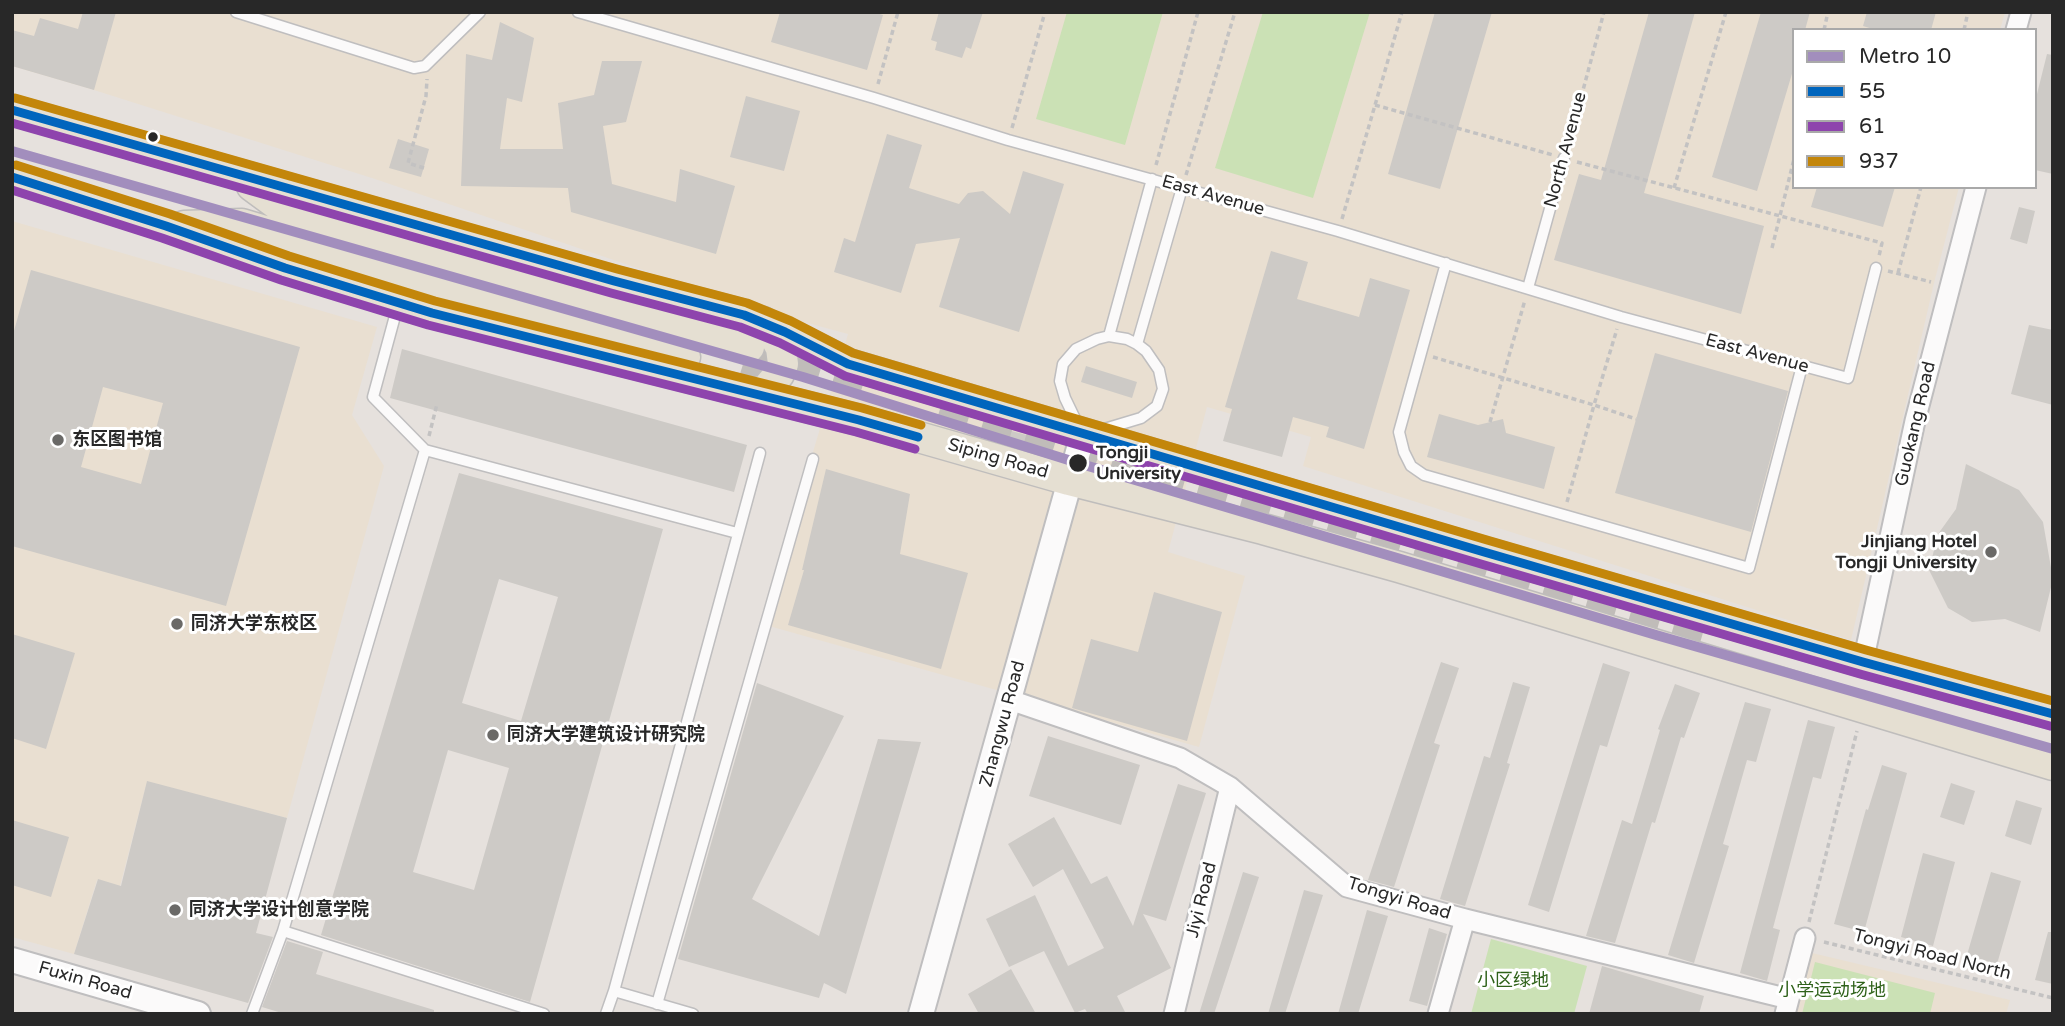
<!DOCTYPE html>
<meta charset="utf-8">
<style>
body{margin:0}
#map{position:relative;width:2065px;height:1026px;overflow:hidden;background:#e6e1dd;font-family:"Varela Round",sans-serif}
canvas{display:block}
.frame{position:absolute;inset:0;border:14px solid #282828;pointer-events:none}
.legend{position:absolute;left:1792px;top:28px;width:245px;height:161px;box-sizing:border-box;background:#fff;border:2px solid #a9a9a9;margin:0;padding:9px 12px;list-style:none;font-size:21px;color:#282828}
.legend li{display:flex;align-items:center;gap:14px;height:35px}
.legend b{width:35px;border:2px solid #a9a9a9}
</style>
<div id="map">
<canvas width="2065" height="1026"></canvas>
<div class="frame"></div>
<ul class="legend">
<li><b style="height:9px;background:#a28ebd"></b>Metro 10</li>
<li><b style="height:9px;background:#0065bd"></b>55</li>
<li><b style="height:9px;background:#8e44ad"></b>61</li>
<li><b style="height:9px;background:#c3860a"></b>937</li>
</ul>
</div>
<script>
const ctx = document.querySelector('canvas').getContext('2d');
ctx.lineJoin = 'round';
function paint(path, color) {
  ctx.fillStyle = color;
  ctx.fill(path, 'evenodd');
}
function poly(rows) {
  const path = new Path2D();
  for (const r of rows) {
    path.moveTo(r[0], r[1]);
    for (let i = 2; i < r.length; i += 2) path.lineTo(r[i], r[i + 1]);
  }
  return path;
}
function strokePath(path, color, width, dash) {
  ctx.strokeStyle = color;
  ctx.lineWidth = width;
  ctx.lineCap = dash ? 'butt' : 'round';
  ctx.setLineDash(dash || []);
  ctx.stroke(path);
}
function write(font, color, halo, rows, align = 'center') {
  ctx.font = font + ' "Varela Round","Noto Sans SC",sans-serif';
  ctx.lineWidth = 6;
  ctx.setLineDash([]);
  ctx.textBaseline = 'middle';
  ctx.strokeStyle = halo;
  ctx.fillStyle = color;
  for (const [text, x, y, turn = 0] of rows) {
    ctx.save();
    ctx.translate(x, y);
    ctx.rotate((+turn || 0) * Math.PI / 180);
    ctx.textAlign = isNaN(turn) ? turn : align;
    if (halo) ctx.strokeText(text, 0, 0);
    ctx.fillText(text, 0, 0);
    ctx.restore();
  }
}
paint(poly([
 [12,12,2005,12,2000,30,1794,30,1794,187,1959,187,1934,283,1851,640,1303,466,1311,437,1207,407,1168,552,1245,576,1199,747,762,624,848,334,767,312,375,179,94,90,12,66],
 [12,221,377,327,352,415,384,466,287,818,147,782,120,886,97,880,74,954,12,937],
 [1812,953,2010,1000,2006,1014,1794,1014]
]), '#e9dfd1');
paint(poly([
 [1067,12,1163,12,1125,145,1036,119],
 [1263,12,1370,12,1313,198,1215,168],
 [1491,939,1587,966,1574,1014,1471,1014],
 [1815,962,1935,993,1930,1014,1802,1014]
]), '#cbe1b5');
paint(poly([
 [83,12,116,12,94,90,12,66,12,30,34,36,40,18,78,29],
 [780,12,873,12,883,15,867,70,771,42],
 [939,12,983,12,971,49,966,47,962,58,935,50,937,42,931,40],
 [1435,12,1492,12,1440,189,1388,174],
 [1649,12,1695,12,1644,193,1764,226,1741,314,1554,260,1579,174,1601,180],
 [1761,12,1810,12,1805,30,1794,30,1794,67,1757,191,1712,177],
 [1867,12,1936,12,1931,30,1876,30,1863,26],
 [500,22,534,38,522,102,507,98,500,149,563,149,558,103,594,95,602,61,642,61,626,122,603,126,612,184,676,202,680,169,735,186,716,254,571,212,568,188,461,186,466,54,492,60],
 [2047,54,2053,55,2053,174,2035,170,2035,102],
 [746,96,800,111,784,171,730,157],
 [887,134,922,145,909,188,959,204,968,193,983,191,1010,214,1023,171,1064,184,1019,332,939,307,960,238,916,244,901,293,834,272,844,238,855,242],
 [398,139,429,149,421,177,389,168],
 [1817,187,1895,187,1883,227,1811,207],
 [2019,207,2035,211,2027,244,2010,239],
 [1271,251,1308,262,1297,299,1359,317,1370,278,1410,290,1364,449,1326,437,1329,427,1293,417,1282,457,1223,441,1232,409,1225,407],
 [31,270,300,347,226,606,12,546,12,338],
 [103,387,163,403,141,484,81,467],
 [2029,325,2053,330,2053,405,2011,394],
 [402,349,747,445,734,492,390,398],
 [1655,353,1788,391,1751,532,1615,493],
 [1086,366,1137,382,1132,398,1081,382],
 [1439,414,1478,425,1503,419,1506,433,1555,447,1544,489,1427,457],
 [1008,430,1041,439,1037,451,1004,441],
 [1966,464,2019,490,2043,522,2053,579,2040,632,2005,619,1972,622,1948,608,1929,570,1938,534,1956,509],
 [826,469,910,494,900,554,968,573,941,669,788,625,804,570,802,570],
 [459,473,663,529,530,1002,321,935],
 [499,579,558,597,521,721,462,703],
 [448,750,509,768,474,890,413,872],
 [1154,592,1222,612,1187,741,1072,708,1091,639,1138,652],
 [12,634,75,653,46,749,12,738],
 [1441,662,1459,668,1434,743,1440,745,1394,887,1368,880],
 [1603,663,1630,672,1607,747,1600,745,1549,912,1528,905],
 [1513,682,1530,687,1507,763,1510,764,1465,906,1440,899,1484,756,1490,758],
 [757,683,844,716,752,899,819,936,878,739,921,742,846,994,824,983,819,998,678,959],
 [1675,684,1700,693,1684,738,1681,737,1655,823,1652,822,1615,943,1586,936,1622,820,1632,824,1660,730,1658,729],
 [1745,702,1771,709,1756,762,1747,760,1723,844,1729,846,1694,963,1668,955],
 [1808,720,1835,727,1821,779,1813,777,1773,928,1780,930,1767,981,1740,973],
 [1048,736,1140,765,1121,825,1029,796],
 [1882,765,1907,773,1864,932,1834,924,1866,809,1868,810],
 [147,781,287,818,256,933,273,937,248,1003,74,954,98,879,121,886],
 [1951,783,1975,791,1964,825,1940,817],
 [1178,784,1206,793,1166,921,1143,914,1171,968,1117,996,1126,1014,1088,1014,1085,1009,1075,1013,1044,951,1009,967,986,919,1035,895,1068,966,1104,948,1063,869,1033,887,1008,844,1054,817,1091,884,1107,876,1133,926],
 [2016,800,2042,808,2031,845,2005,836],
 [12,820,69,837,51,897,12,885],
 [1923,853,1955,862,1933,946,1901,937],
 [1243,872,1259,877,1214,1014,1199,1014],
 [1991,872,2021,881,1997,964,1967,955],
 [1304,890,1323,895,1285,1014,1268,1014],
 [1367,910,1388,916,1358,1014,1338,1014],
 [1429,928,1447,934,1427,1006,1409,1001],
 [2048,932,2053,932,2053,984,2035,980],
 [287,941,323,952,316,974,434,1010,434,1014,285,1014,262,1007],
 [1602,966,1704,996,1699,1014,1589,1014],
 [1011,969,1036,1014,979,1014,968,994]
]), '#cdcac6');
strokePath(poly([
 [749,347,870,384],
 [740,374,789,389],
 [941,406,1154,472,1712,633]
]), '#c0bcb9', 30, [30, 15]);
const service = poly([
 [236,12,414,68,425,66,480,12],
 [578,12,874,98,1008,140,1338,231,1621,317,1848,378,1876,268],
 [1446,263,1399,432,1404,452,1411,466,1424,475,1749,568,1802,366],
 [1528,288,1564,158],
 [398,305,373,397,425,450,283,931,544,1014],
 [1109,336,1127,339,1137,344],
 [1078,425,1065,398,1060,381,1063,364,1076,349,1097,339,1109,336,1152,179],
 [1101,430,1141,418,1157,406,1163,389,1159,370,1146,351,1137,344,1182,188],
 [425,450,737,533],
 [657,1004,813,459],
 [252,1014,283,931],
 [606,1014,614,991],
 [693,1014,614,991,760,453]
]);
const minor = poly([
 [2016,30,2021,12],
 [1863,662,1915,421,1976,187],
 [1010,700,1180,758,1230,787,1347,887,1465,919,1789,999],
 [1174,1014,1230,787],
 [1438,1014,1465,919],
 [1785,1014,1805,938]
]);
const tertiary = poly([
 [12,960,198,1014],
 [921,1014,1083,434]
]);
const primary = poly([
 [12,110,614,281,744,315,785,332,848,364,1484,552,1863,662,2053,714],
 [12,177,166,226,285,268,432,313,859,420,1069,480,1263,529,1399,567,2053,765],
 [252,186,286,211,749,347],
 [184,226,242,224,685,357],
 [748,393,765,391,779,374,783,364,781,348,775,337,763,322]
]);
strokePath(service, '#bfbebf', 13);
strokePath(minor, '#bfbebf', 23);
strokePath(tertiary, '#bfbebf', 28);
strokePath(primary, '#bfbdbc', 33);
strokePath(poly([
 [1824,30,1828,12],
 [1964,30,1968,12],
 [878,84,898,12],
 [1375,105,1553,155],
 [1012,128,1045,12],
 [1568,146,1604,12],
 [1577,162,1882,243,1879,256],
 [1156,165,1198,12],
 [424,168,408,163,426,96,427,79],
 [1186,175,1235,12],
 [1674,188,1726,12],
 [1342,219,1402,12],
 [1772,248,1794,159],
 [1888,271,1931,282],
 [1898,273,1921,187],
 [1433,357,1594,405,1617,329],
 [1490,422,1525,300],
 [429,436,437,404],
 [1567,502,1594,405,1636,419],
 [1809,922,1857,731],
 [1824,942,2053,998]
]), '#c3c2c2', 3.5, [5, 3.5]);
strokePath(service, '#fbfafa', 10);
strokePath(minor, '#fbfafa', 19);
strokePath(tertiary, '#fbfafa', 24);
strokePath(primary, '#e5dfd2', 30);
strokePath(poly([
 [12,110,614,281,744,315,785,332,848,364,1484,552,1863,662,2053,714],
 [12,177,166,226,285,268,432,313,859,420,918,437]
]), '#0065bd', 9);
strokePath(poly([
 [12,123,611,293,740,327,780,343,845,376,1481,564,1860,674,2050,726],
 [12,190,162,238,281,280,428,325,856,432,915,449]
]), '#8e44ad', 9);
strokePath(poly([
 [15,98,617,269,747,303,791,321,853,353,1487,540,1866,650,2053,701],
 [16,165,170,214,289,256,435,301,862,408,921,425]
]), '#c3860a', 9);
strokePath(poly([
 [12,151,803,377,1078,463,1656,635,2053,749]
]), '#a28ebd', 10);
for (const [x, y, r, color] of [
 [153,137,6,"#282828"],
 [58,440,7,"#6a6967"],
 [1078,463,10,"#282828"],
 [1991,552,7,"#6a6967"],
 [177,624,7,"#6a6967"],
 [493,735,7,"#6a6967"],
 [175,910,7,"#6a6967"]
]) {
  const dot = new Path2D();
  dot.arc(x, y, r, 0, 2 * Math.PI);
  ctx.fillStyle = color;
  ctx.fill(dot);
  strokePath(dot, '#fff', 2.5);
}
write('18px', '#282828', '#fff', [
 ["North Avenue",1566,150,-75],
 ["East Avenue",1213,196,16],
 ["East Avenue",1757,354,15],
 ["Guokang Road",1916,424,-77],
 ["Siping Road",998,459,16],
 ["Zhangwu Road",1003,724,-75],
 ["Tongyi Road",1399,899,17],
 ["Jiyi Road",1202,900,-76],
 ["Tongyi Road North",1932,955,14],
 ["Fuxin Road",85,981,16]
]);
write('bold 18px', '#282828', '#fff', [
 ["东区图书馆",72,440],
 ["Jinjiang Hotel",1977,542,"right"],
 ["Tongji University",1977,563,"right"],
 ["同济大学东校区",191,624],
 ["同济大学建筑设计研究院",507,735],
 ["同济大学设计创意学院",189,910]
], 'left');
write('bold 18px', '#282828', '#fff', [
 ["Tongji",1096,453],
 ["University",1096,474]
], 'left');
write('18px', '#2f621a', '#fff', [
 ["小区绿地",1513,981],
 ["小学运动场地",1832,991]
]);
</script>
